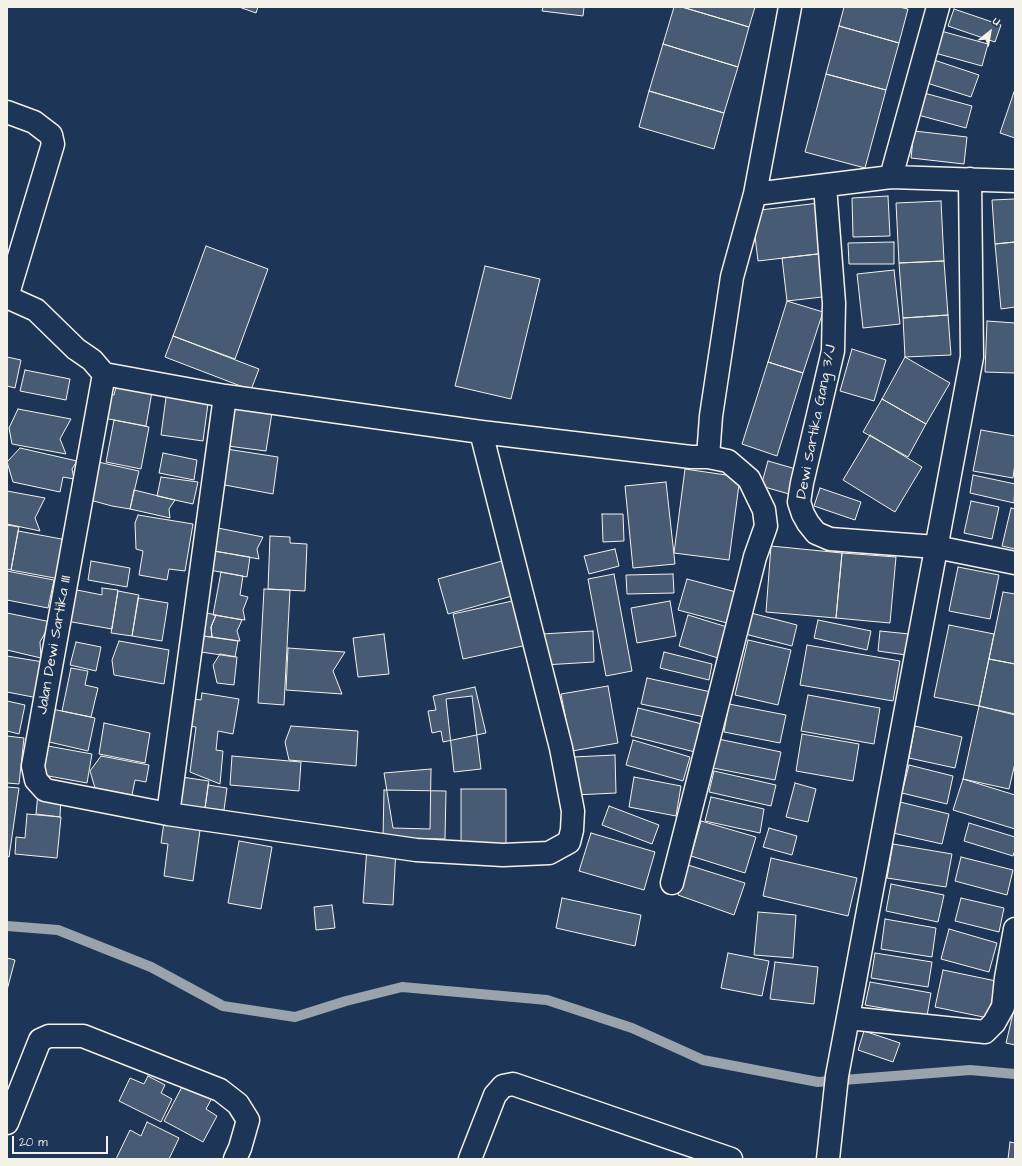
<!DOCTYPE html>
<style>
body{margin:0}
#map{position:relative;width:1022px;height:1166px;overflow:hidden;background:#1d3557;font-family:"Architects Daughter",sans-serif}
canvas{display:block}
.frame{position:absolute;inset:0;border:8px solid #f4f1e8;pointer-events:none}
.north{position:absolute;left:970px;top:12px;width:40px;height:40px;-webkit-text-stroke:3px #1d3557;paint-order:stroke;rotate:31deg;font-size:11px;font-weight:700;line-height:16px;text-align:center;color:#f4f1e8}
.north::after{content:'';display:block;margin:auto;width:14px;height:18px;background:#f4f1e8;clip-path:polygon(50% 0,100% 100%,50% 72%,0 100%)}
.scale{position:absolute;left:12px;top:1136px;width:96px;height:18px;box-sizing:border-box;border:2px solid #f4f1e8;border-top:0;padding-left:5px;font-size:12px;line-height:14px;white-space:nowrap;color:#f4f1e8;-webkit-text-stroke:3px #1d3557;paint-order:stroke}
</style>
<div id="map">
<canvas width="1022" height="1166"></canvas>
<div class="frame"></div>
<div class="north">U</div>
<div class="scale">20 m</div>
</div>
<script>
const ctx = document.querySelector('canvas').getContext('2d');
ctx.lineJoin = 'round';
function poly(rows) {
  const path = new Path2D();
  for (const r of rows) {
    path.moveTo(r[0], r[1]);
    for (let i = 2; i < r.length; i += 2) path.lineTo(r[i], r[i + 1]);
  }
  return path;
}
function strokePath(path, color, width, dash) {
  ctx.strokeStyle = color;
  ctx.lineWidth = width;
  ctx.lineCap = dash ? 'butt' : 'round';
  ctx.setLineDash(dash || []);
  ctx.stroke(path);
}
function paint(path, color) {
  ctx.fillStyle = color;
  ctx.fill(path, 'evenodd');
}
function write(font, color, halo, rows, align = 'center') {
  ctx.font = font + ' "Architects Daughter",sans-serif';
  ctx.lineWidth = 3;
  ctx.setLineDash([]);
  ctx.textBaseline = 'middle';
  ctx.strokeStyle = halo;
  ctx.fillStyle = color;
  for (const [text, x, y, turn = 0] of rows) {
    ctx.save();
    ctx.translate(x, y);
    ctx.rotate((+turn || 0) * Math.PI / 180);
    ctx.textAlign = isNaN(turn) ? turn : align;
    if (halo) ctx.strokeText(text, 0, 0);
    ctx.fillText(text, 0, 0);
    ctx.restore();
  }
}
strokePath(poly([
 [7,926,58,930,151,967,223,1006,295,1017,346,1001,402,987,547,1000,632,1028,703,1060,818,1082,970,1070,1015,1074]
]), '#9aa2ab', 10);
const building = poly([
 [239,7,258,7,256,13,239,7],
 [543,7,584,7,583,16,542,11,543,7],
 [674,7,682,7,749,27,738,67,663,44,674,7],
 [682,7,755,7,749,27,682,7],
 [844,7,899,7,908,9,899,43,839,26,844,7],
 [954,9,1001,25,995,42,948,26,954,9],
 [839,26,899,43,886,90,826,74,839,26],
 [941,31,988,44,982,66,935,53,941,31],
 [663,44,738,67,724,113,649,91,663,44],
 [934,60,979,75,971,97,927,83,934,60],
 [826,74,886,90,865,168,805,152,826,74],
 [1015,89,1015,138,1000,133,1015,89],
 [649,91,724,113,714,149,639,127,649,91],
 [924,93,972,106,966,128,918,115,924,93],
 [914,131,967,137,964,164,911,158,914,131],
 [888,196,890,236,853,237,852,198,888,196],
 [1015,199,1015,242,995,244,992,200,1015,199],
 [941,201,944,261,899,263,896,203,941,201],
 [819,203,826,253,758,261,752,211,819,203],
 [894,242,894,264,849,264,848,243,894,242],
 [1015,242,1015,307,1001,309,995,244,1015,242],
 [206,246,268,269,235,359,173,336,206,246],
 [826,253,831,296,787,301,782,258,826,253],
 [944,261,948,315,903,318,899,263,944,261],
 [485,266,540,279,511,399,455,386,485,266],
 [894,270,900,324,863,328,857,274,894,270],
 [787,301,823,312,803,373,768,362,787,301],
 [948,315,951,355,905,357,903,318,948,315],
 [987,321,1015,323,1015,373,985,372,987,321],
 [173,336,259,369,251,390,165,357,173,336],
 [852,349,886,360,874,401,840,391,852,349],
 [7,357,21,360,15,388,7,386,7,357],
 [905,357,950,383,926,424,882,399,905,357],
 [768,362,803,373,777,456,742,444,768,362],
 [25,370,70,379,66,400,20,391,25,370],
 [118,379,153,386,146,426,98,417,102,393,114,395,118,379],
 [167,390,209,396,203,441,161,435,167,390],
 [226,399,273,406,266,451,220,445,226,399],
 [882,399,926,424,908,457,863,432,882,399],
 [18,409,71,419,60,439,66,454,12,444,9,428,18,409],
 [114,420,149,427,141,469,106,462,114,420],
 [981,430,1015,436,1015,463,1013,478,973,471,981,430],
 [870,435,922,467,895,512,843,480,870,435],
 [20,448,77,461,72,469,74,479,63,477,60,492,13,482,7,462,20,448],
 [220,448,278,457,273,494,214,483,220,448],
 [163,453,197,460,194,480,159,473,163,453],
 [768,461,796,469,789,494,761,486,768,461],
 [98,462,139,471,130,509,112,506,90,500,98,462],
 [685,469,740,477,729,560,674,553,685,469],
 [973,475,1015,484,1014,503,970,493,973,475],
 [161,477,198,482,193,504,157,496,161,477],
 [666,482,675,564,633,568,625,486,666,482],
 [820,488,861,502,855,520,814,506,820,488],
 [134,490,175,500,169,509,170,518,130,509,134,490],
 [7,491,45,498,35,518,40,531,7,524,7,491],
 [971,501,999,507,992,539,964,533,971,501],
 [1011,508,1015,509,1015,549,1002,546,1011,508],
 [602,514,623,514,624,541,603,542,602,514],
 [138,515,193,524,185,571,169,569,167,580,139,575,143,551,136,549,135,523,138,515],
 [7,525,19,527,11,570,7,569,7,525],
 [213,527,263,537,257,549,259,559,209,550,213,527],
 [18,531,67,540,60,579,11,570,18,531],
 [270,536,290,537,290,543,307,544,305,591,268,589,270,536],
 [771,546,842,553,836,618,766,612,771,546],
 [615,549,619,566,589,574,584,556,615,549],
 [207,550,250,557,247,577,204,569,207,550],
 [842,553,896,557,890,623,836,618,842,553],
 [91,561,130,568,127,587,88,580,91,561],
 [502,561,512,596,448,614,438,579,502,561],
 [958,567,999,575,990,619,949,611,958,567],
 [7,571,54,580,48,608,7,600,7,571],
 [221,572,243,576,240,595,248,597,243,610,245,620,213,615,221,572],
 [614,574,632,671,606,676,588,579,614,574],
 [673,574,674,593,627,594,626,575,673,574],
 [687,579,736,592,727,623,678,610,687,579],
 [102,588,118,590,112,629,72,622,65,606,77,590,102,595,102,588],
 [264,589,290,590,284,705,258,703,264,589],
 [118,591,139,595,132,636,111,633,118,591],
 [1003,592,1015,594,1015,664,989,659,1003,592],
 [138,598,168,603,162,641,132,636,138,598],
 [517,600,527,645,463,659,453,614,517,600],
 [670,601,676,636,637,643,631,608,670,601],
 [202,612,216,615,211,627,212,637,203,636,202,612],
 [7,613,51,622,40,642,41,658,7,650,7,613],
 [751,613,797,625,792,646,745,634,751,613],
 [216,615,242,620,237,631,240,641,212,637,211,627,216,615],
 [688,615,727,627,718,658,679,646,688,615],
 [818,620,871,631,867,650,814,638,818,620],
 [949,625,994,634,979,706,934,697,949,625],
 [593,631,594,662,544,665,542,634,593,631],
 [880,631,909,634,906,655,878,651,880,631],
 [384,634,389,674,358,677,353,638,384,634],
 [203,636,238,641,235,657,201,652,203,636],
 [748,640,791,650,778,705,735,695,748,640],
 [119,641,169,650,164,684,114,675,112,660,119,641],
 [76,642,101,647,96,671,70,665,76,642],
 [807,645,900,661,893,701,800,685,807,645],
 [288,648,345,652,333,671,342,694,286,690,288,648],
 [664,652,712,664,709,680,660,668,664,652],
 [220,654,237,657,234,685,217,683,213,665,220,654],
 [7,656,43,662,38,698,7,692,7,656],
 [989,659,1015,664,1015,714,979,706,989,659],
 [71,668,88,671,85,685,98,688,91,717,62,711,71,668],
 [647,678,711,692,705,717,641,704,647,678],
 [608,686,618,743,572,751,561,694,608,686],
 [475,687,486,733,443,742,441,731,432,733,428,711,436,710,433,696,475,687],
 [202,693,239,699,233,734,218,731,216,750,223,751,220,784,190,772,196,727,183,725,187,698,201,700,202,693],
 [808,695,880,708,874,744,801,731,808,695],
 [472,696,481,769,454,772,446,699,472,696],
 [7,701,25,705,19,734,7,731,7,701],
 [729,704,786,715,780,743,724,732,729,704],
 [979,706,1015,715,1015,763,1009,789,963,779,979,706],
 [638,708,702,724,695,752,631,736,638,708],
 [52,709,95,718,88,751,45,741,52,709],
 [104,723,150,733,145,763,99,754,104,723],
 [291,726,358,731,356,766,289,760,285,742,291,726],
 [915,726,962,737,955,768,909,758,915,726],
 [802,734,859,744,853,781,796,771,802,734],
 [7,736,24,738,19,784,7,783,7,736],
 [718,739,781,752,775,780,713,768,718,739],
 [633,740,690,757,683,781,626,765,633,740],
 [48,746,92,754,87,783,43,775,48,746],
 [615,755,616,793,575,795,573,757,615,755],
 [101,756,149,765,146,782,135,780,132,795,95,788,90,771,101,756],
 [232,756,301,762,299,791,230,785,232,756],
 [909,765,953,776,947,804,902,793,909,765],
 [431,769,430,829,393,828,384,773,431,769],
 [714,771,776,785,771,806,709,792,714,771],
 [175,776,209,781,205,808,171,803,175,776],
 [634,777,681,786,676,816,629,807,634,777],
 [963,779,1015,795,1015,829,953,810,963,779],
 [795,783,816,789,808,822,786,817,795,783],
 [208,785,227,788,224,810,205,808,208,785],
 [7,787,19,788,9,857,7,856,7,787],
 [461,789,506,789,506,844,461,843,461,789],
 [384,790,446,791,445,839,383,838,384,790],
 [38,793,61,796,60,817,36,814,38,793],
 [711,797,764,809,760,833,705,821,711,797],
 [900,802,949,814,942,844,893,833,900,802],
 [609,806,659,825,652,844,602,825,609,806],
 [27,814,61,817,57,858,15,854,16,837,25,838,27,814],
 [701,821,756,837,745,873,691,856,701,821],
 [164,822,201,823,193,881,164,876,168,844,161,843,164,822],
 [969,823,1015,837,1015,850,1013,856,964,841,969,823],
 [769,828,797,836,792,855,763,847,769,828],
 [591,833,655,852,644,890,579,871,591,833],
 [239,841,272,847,261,909,228,903,239,841],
 [893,844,952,854,946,887,887,878,893,844],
 [367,847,396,849,393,905,363,903,367,847],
 [961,857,1013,870,1007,895,955,881,961,857],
 [771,858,857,878,848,916,763,896,771,858],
 [688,865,745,883,734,915,678,895,688,865],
 [891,884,944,895,938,922,886,911,891,884],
 [562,898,641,915,635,946,556,928,562,898],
 [961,898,1004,908,999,932,955,921,961,898],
 [332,905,335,928,316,930,314,907,332,905],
 [758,912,796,915,793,958,754,955,758,912],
 [885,919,936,928,932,957,881,949,885,919],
 [949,929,997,943,989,972,941,959,949,929],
 [728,953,769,961,762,996,721,988,728,953],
 [875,953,932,962,928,987,871,978,875,953],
 [7,958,15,960,7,990,7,958],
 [775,962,818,967,814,1004,770,999,775,962],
 [943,970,996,981,988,1018,935,1007,943,970],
 [870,982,931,993,927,1016,865,1005,870,982],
 [1015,1005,1015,1045,1006,1043,1015,1005],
 [864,1031,900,1043,893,1062,858,1050,864,1031],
 [148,1076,165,1085,161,1093,172,1099,161,1122,119,1101,130,1078,144,1084,148,1076],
 [184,1083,212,1098,206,1109,217,1116,203,1142,164,1121,184,1083],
 [147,1122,179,1138,169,1159,116,1159,130,1130,141,1136,147,1122],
 [1010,1142,1015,1143,1015,1159,1008,1159,1010,1142]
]);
paint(building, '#485b74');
strokePath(building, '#f4f1e8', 1);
const minor = poly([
 [7,112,34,122,51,135,53,144,7,297],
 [891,177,938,7],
 [825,186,834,303,833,351,802,483,799,502,803,514,808,523,816,533,830,539,936,547,1015,563],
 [755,194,891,177,1015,181],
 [7,297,36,310,76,349,92,360,104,374,225,396,481,432,691,457,708,457,711,416,732,277,755,194,790,7],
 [104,374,33,766,36,780,45,790,168,814,416,850,503,855,549,853,569,842,572,830,573,811,561,748,481,432],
 [168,814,225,396],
 [672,883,755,557,766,526,764,510,749,479,728,461,708,457],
 [848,1018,985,1032,994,1023,1003,1007,1006,978,1015,929],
 [7,1123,40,1040,49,1036,83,1036,220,1090,238,1104,248,1120,240,1148,235,1159],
 [470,1159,495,1095,503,1086,513,1084,731,1159],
 [828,1159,837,1076,972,357,970,179]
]);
strokePath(minor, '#f4f1e8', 25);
strokePath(minor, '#1d3557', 22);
write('15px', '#f4f1e8', '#1d3557', [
 ["Dewi Sartika Gang 3/J",817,422,-79],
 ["Jalan Dewi Sartika III",55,645,-80]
]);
</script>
